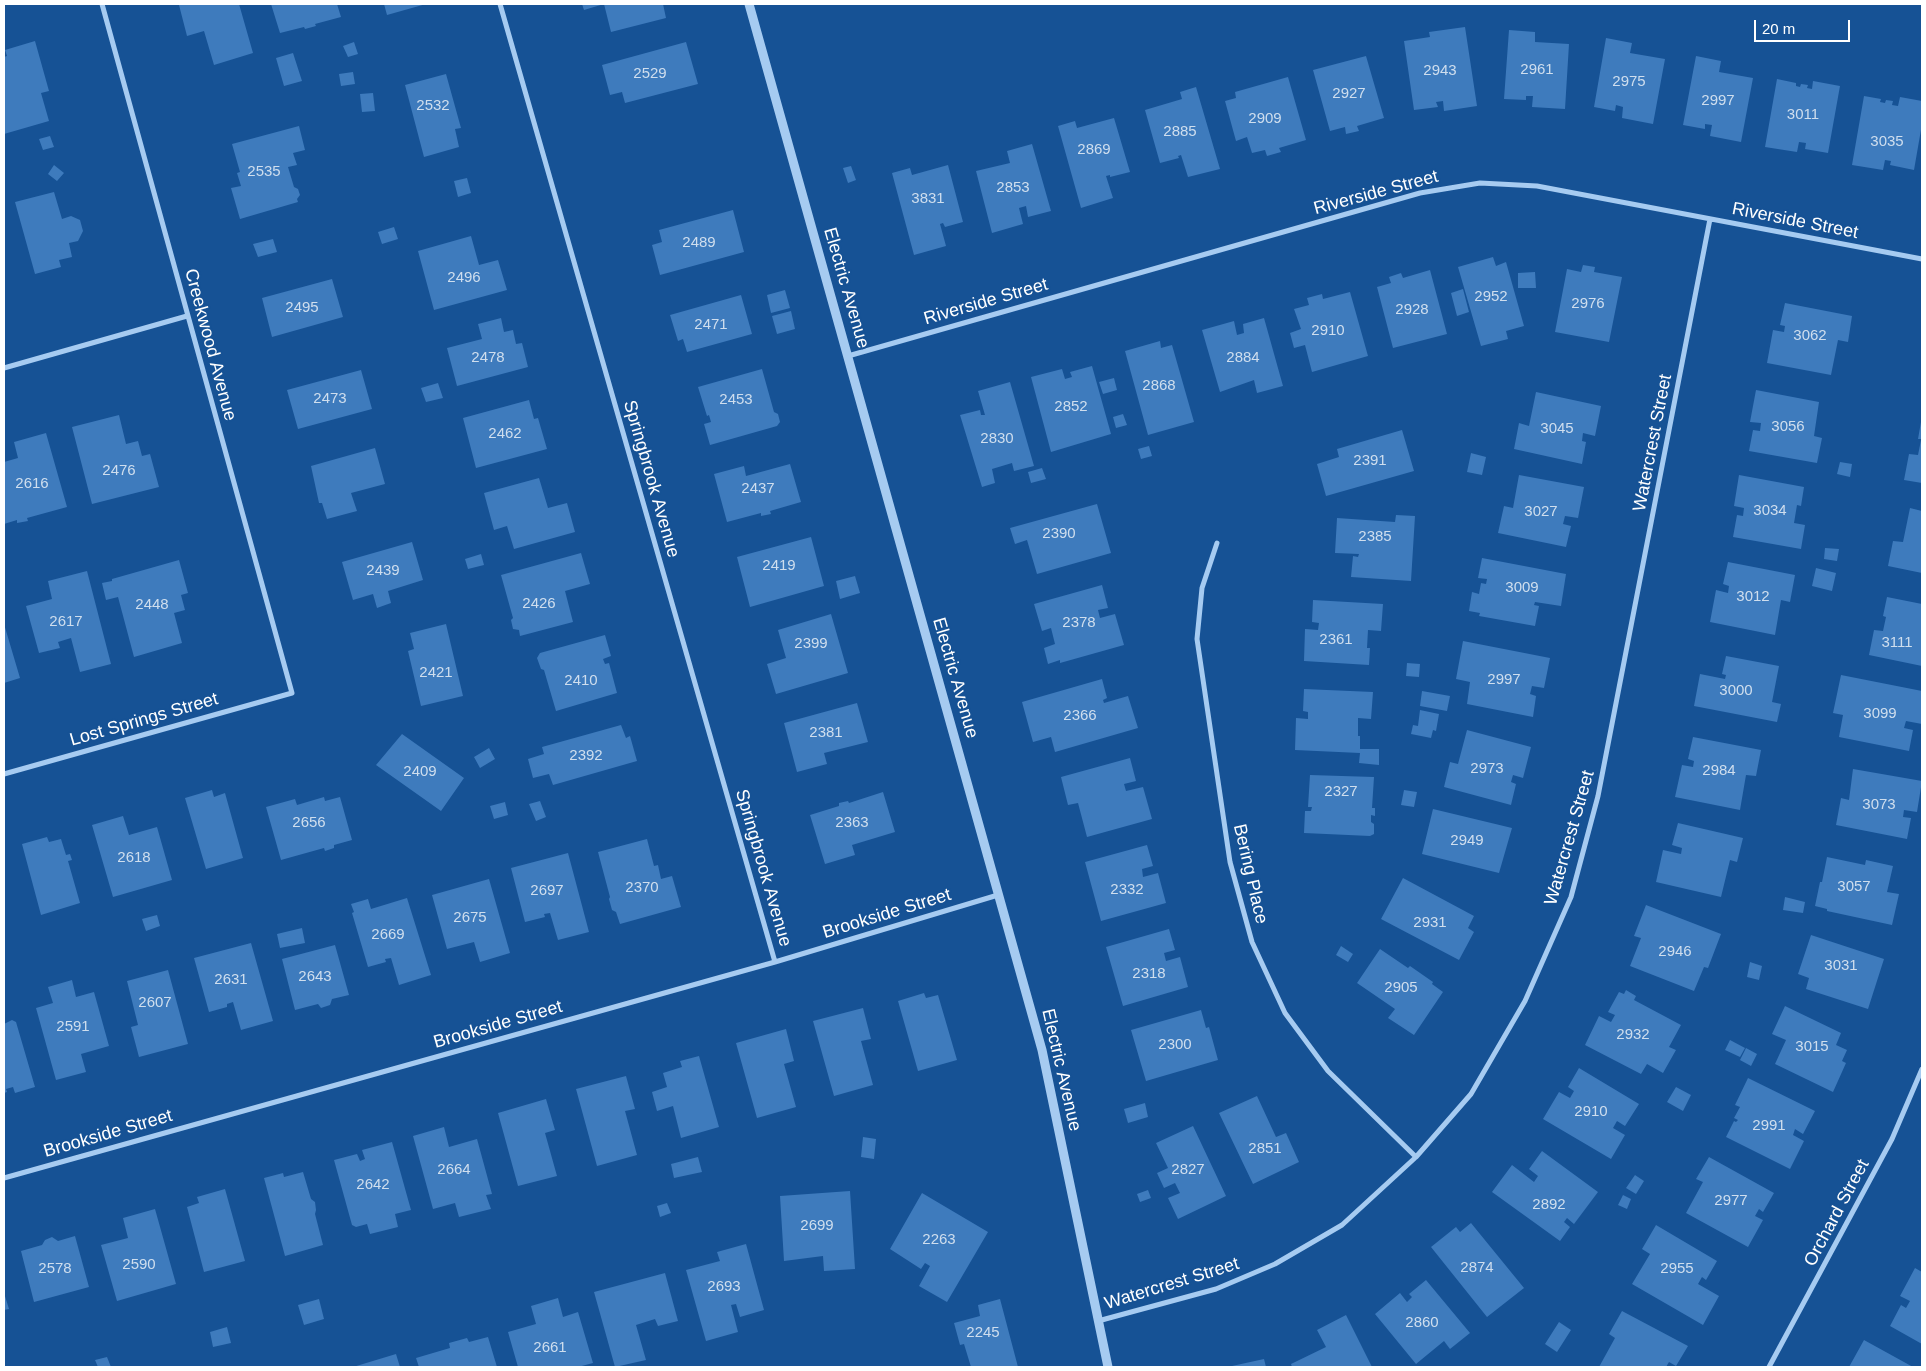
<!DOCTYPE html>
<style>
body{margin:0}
#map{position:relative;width:1926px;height:1371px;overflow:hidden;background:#165295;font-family:Helvetica,sans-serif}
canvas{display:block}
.frame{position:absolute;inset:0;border:5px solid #fff;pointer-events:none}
.scale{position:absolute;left:1754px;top:20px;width:96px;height:22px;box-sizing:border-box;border:2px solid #fff;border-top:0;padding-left:6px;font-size:15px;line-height:18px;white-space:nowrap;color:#fff;-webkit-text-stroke:4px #165295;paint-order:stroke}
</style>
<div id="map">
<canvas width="1926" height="1371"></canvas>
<div class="frame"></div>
<div class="scale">20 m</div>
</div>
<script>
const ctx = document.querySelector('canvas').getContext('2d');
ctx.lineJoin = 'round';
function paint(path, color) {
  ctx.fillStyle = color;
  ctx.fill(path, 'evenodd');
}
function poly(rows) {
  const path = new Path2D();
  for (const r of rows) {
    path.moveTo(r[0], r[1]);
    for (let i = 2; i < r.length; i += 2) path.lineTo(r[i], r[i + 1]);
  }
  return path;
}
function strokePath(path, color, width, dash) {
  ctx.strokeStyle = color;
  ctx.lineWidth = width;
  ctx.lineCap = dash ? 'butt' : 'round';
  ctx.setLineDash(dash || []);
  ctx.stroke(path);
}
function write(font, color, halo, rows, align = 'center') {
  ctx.font = font + ' Helvetica,sans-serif';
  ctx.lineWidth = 4;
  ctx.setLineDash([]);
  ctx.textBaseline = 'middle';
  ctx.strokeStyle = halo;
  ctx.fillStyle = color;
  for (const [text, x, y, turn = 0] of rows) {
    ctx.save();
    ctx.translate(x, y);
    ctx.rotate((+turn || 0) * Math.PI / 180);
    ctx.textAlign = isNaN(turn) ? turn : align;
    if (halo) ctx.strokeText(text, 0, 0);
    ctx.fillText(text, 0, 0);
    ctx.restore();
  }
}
paint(poly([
 [183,4,239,4,253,53,214,65,204,31,187,36,179,5],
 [271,4,337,4,341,17,315,24,316,26,305,29,304,27,280,33],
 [384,4,426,4,387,15],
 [582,4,663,4,666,18,611,32,604,4,584,10],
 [1465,27,1477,106,1444,111,1443,101,1436,102,1438,107,1414,110,1404,41,1430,37,1429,32],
 [1509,30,1535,32,1535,42,1569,44,1565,109,1532,107,1533,96,1526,96,1526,100,1504,99],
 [1606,38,1632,43,1630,53,1665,59,1653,124,1622,118,1623,107,1616,105,1615,111,1594,107],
 [35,41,49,91,41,93,49,121,4,134,4,57,7,56,5,50],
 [354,42,358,54,348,57,343,46],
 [686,42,698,84,625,103,622,92,610,95,602,65],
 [293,53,302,81,284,86,276,58],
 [1366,56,1384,118,1357,126,1359,131,1346,134,1345,127,1330,131,1313,70],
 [1696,56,1721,61,1719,72,1753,78,1741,142,1710,136,1712,125,1705,124,1705,129,1683,125],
 [353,72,355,84,341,86,339,74],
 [446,74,461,128,455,129,459,147,424,157,405,85],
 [1288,77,1306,140,1279,148,1281,152,1267,156,1265,150,1252,153,1247,137,1236,141,1225,101,1236,98,1235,92],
 [1777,79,1796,83,1796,86,1800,87,1801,84,1808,85,1807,88,1812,89,1813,81,1840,86,1828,153,1805,149,1806,143,1799,142,1797,152,1765,147],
 [1196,87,1220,169,1188,177,1181,155,1178,156,1179,158,1160,163,1145,110,1182,99,1180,92],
 [373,93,375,111,362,112,360,94],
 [1864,96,1881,99,1880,102,1885,103,1886,100,1893,101,1892,105,1898,106,1900,97,1922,101,1922,124,1914,170,1890,165,1891,161,1885,160,1883,170,1852,165],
 [1114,118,1130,172,1110,177,1110,175,1106,176,1113,198,1081,208,1058,126,1075,121,1077,128],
 [299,126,305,150,293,153,297,165,288,167,294,187,298,189,300,195,297,199,298,202,240,219,231,188,241,186,237,173,240,172,232,144],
 [50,136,54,147,43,150,39,139],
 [1032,144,1051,211,1028,217,1026,206,1019,208,1023,224,992,233,976,171,1010,163,1007,151],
 [54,165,64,173,57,181,48,174],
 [948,165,963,222,945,227,943,223,940,224,946,246,914,255,892,173,910,168,912,175],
 [851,166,856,180,848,183,843,168],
 [467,178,471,193,458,197,454,181],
 [54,192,62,219,71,216,80,220,83,231,78,241,69,243,72,257,59,260,61,267,35,274,15,202],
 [733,210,744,252,660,275,652,245,662,242,659,230],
 [394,227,398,239,382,244,378,232],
 [471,236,479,265,498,260,507,290,434,310,418,251],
 [273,239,277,252,258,257,253,244],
 [1493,257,1496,266,1506,262,1524,326,1506,331,1508,339,1481,346,1458,267],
 [1583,265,1595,267,1594,272,1622,277,1609,342,1555,332,1567,269,1581,272],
 [1430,270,1447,334,1393,348,1377,287,1391,283,1389,277,1401,273,1403,278],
 [1535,272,1536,288,1518,288,1518,273],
 [332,279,343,317,272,337,262,298],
 [1463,289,1469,312,1457,316,1451,293],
 [785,290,790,308,771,313,767,295],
 [1350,292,1368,356,1312,372,1305,345,1294,348,1290,333,1301,329,1294,309,1309,305,1307,298,1322,294,1323,299],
 [741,295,752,334,687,352,683,339,678,341,670,315],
 [1785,303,1852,316,1848,342,1838,340,1831,375,1767,363,1773,330,1784,332,1785,326,1780,325],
 [791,311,795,329,777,334,772,316],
 [501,318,504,332,513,330,516,344,522,343,528,367,457,386,447,348,482,339,478,324],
 [1264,318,1283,386,1257,393,1254,380,1220,392,1202,330,1234,321,1237,335,1244,333,1243,324],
 [1160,341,1161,348,1172,345,1194,422,1148,435,1125,351],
 [1092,366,1111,434,1051,452,1031,377,1062,369,1065,379,1072,377,1070,372],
 [762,369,774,412,778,414,780,422,777,426,710,445,704,424,711,422,709,415,707,416,698,387],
 [361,370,372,409,298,429,287,390],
 [1114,378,1117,390,1103,394,1099,382],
 [1010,382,1034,466,1014,471,1012,463,992,469,995,483,982,487,960,415,980,410,981,415,985,415,978,391],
 [438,383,443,398,426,402,421,388],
 [1756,390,1819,402,1814,436,1822,438,1817,463,1749,451,1753,430,1760,431,1761,423,1750,422],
 [1536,392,1601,406,1595,436,1583,433,1582,441,1586,442,1582,464,1514,449,1519,423,1529,426],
 [529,400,534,419,538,418,547,449,476,468,463,418],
 [1123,414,1127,425,1116,428,1113,417],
 [119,415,126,444,138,441,142,456,150,454,159,487,92,504,72,427],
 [1921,422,1922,422,1922,439,1918,439],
 [1402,430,1414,471,1326,496,1317,464,1339,457,1337,449],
 [46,433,67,507,27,518,28,521,17,523,17,520,4,524,4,462,18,458,14,442],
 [1921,440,1922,483,1904,480,1909,454,1918,455],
 [1149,446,1152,456,1141,459,1138,449],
 [375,448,385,484,351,493,357,511,327,519,322,503,319,503,311,466],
 [1471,453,1486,457,1482,475,1467,472],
 [1840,462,1852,464,1850,477,1837,474],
 [790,464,801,502,770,511,771,514,761,516,761,513,727,522,714,474,744,466,746,476],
 [1042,468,1046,479,1031,483,1028,472],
 [1519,475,1584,487,1578,518,1565,516,1563,524,1571,526,1566,547,1498,533,1504,506,1513,508],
 [1739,475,1804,487,1801,506,1797,505,1794,523,1805,525,1801,549,1733,537,1737,515,1743,516,1744,508,1734,506],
 [539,478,548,508,567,503,575,532,514,549,507,526,494,530,484,493],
 [1097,504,1111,553,1037,574,1027,540,1015,544,1010,528],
 [1910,508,1922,511,1922,573,1888,566,1893,541,1903,542],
 [1396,515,1415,516,1411,581,1351,577,1353,556,1358,557,1359,554,1335,553,1337,518,1395,522],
 [811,537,824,586,750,607,737,557],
 [412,542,423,580,388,591,391,603,377,608,373,594,353,600,342,562],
 [1825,548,1839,549,1837,561,1824,559],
 [581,553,590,584,565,591,573,622,520,636,519,630,513,629,511,620,513,618,501,575],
 [481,554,484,565,468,569,465,559],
 [1482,558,1566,574,1561,606,1535,602,1534,605,1539,606,1535,626,1479,616,1480,613,1469,611,1472,592,1479,594,1481,583,1486,584,1487,579,1478,578],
 [179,560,188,593,181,595,185,610,174,613,182,643,134,657,118,597,106,600,102,583,112,581,112,579],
 [1728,562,1795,575,1790,602,1781,600,1775,635,1710,622,1716,590,1728,593,1729,586,1723,584],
 [1816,568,1836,573,1832,591,1812,586],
 [87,571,111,664,80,672,71,638,58,642,60,648,39,653,26,606,52,599,48,581],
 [855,576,860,593,840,599,836,581],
 [1102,585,1108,608,1098,610,1100,618,1115,614,1124,645,1060,663,1060,660,1048,664,1044,648,1055,644,1051,628,1042,631,1034,604],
 [1887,597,1922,604,1922,666,1869,655,1874,630,1883,631,1886,617,1883,616],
 [1313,600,1383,604,1381,631,1368,630,1367,648,1370,648,1369,665,1304,661,1305,629,1318,630,1319,623,1312,622],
 [831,614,848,673,776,694,767,664,786,658,778,630],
 [4,624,20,678,4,683],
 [446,624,463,696,421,706,408,651,414,649,410,633],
 [605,635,611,656,603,659,605,664,609,663,617,693,556,711,544,670,541,669,537,658,540,653],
 [1463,641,1550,658,1544,688,1532,686,1530,694,1536,696,1533,717,1467,704,1470,682,1456,679],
 [1726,656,1779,666,1772,702,1781,704,1777,722,1694,706,1700,674,1725,679,1726,675,1722,674],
 [1407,663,1420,664,1419,677,1406,676],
 [1841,675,1922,691,1922,724,1906,721,1904,728,1913,730,1909,751,1839,737,1843,715,1833,713],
 [1102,679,1107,698,1103,700,1104,703,1128,696,1138,728,1055,752,1051,737,1033,742,1022,702],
 [1304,689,1373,692,1371,719,1358,718,1358,736,1360,736,1360,749,1379,749,1379,765,1359,763,1360,753,1295,750,1296,718,1308,719,1308,712,1303,711],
 [1422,691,1450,696,1447,711,1420,706],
 [857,703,868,742,824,753,827,764,797,772,784,723],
 [1420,710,1439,714,1436,731,1433,730,1431,738,1411,734,1413,725,1418,726],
 [621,725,626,738,630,736,637,761,553,785,549,774,533,778,528,759,544,754,542,747],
 [1467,730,1531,747,1523,778,1513,775,1511,782,1516,784,1511,805,1444,787,1450,762,1458,764],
 [402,734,464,778,441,811,376,765],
 [1693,737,1761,750,1756,776,1746,775,1740,810,1675,797,1682,765,1693,767,1694,761,1688,759],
 [489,748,495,759,480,768,474,757],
 [1130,758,1136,781,1124,784,1126,791,1143,787,1152,819,1087,837,1078,803,1068,805,1061,777],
 [1853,769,1922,781,1917,812,1904,810,1903,817,1911,818,1907,839,1836,825,1841,798,1849,800],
 [1310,775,1374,777,1372,808,1375,808,1375,816,1371,815,1371,822,1374,824,1374,834,1370,836,1304,833,1305,811,1311,811,1312,807,1308,807],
 [212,790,214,797,225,793,243,858,206,869,185,798],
 [1404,790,1417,792,1414,807,1401,805],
 [883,792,895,832,852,845,855,855,825,864,810,815,839,806,839,803,848,801,849,803],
 [324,797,325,801,340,797,352,840,334,845,334,848,325,851,324,848,281,860,266,807,295,799,297,805],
 [540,801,546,817,536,821,529,804],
 [505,802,508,815,494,819,490,806],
 [1433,809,1512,828,1499,873,1422,854],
 [123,816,129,835,157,827,172,880,113,897,92,825],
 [1678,823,1743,838,1737,862,1730,860,1721,897,1656,882,1663,850,1681,854,1682,848,1672,845],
 [47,837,49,842,61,839,66,855,70,854,72,860,68,861,80,903,41,915,22,844],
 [647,839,654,866,658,865,661,879,672,876,681,907,620,924,616,912,612,910,609,899,610,897,598,852],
 [1147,845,1153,866,1142,869,1143,877,1158,873,1166,903,1101,921,1085,862],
 [568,853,589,932,558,940,550,913,544,914,545,917,525,922,511,868],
 [1827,857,1865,865,1866,860,1893,866,1887,892,1899,894,1892,925,1827,911,1827,909,1815,906,1820,882,1822,882],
 [1403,878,1474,916,1468,928,1474,932,1459,960,1381,919],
 [489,879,510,953,480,962,474,942,447,949,432,895],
 [1785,897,1805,902,1803,913,1783,910],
 [407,898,431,975,399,985,391,958,385,959,386,962,368,967,352,913,354,912,351,904,368,899,371,909],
 [1646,905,1721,934,1708,968,1704,967,1694,991,1630,966,1641,938,1634,936],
 [157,915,160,926,146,931,142,919],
 [302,928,305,943,280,948,277,934],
 [1169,929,1175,950,1164,953,1166,961,1180,957,1188,987,1123,1006,1106,947],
 [1811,935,1884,959,1868,1009,1806,989,1809,978,1798,974],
 [251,943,273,1021,241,1030,233,1002,227,1004,227,1007,209,1012,194,958],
 [335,945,349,995,332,999,330,1005,321,1008,318,1004,295,1010,282,959],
 [1341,946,1353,954,1348,962,1336,955],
 [1380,949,1408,968,1410,966,1433,982,1432,984,1443,992,1414,1035,1388,1018,1395,1009,1357,983],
 [1750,962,1762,966,1759,980,1747,977],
 [168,970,188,1044,139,1057,131,1027,138,1025,127,981],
 [72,980,76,997,94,992,109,1046,81,1054,86,1072,56,1080,36,1008,53,1003,48,987],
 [1626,990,1636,996,1634,1000,1681,1025,1669,1047,1676,1050,1663,1073,1647,1064,1641,1074,1585,1045,1599,1016,1611,1022,1615,1015,1608,1012,1619,992,1624,994],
 [924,993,926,998,938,995,957,1060,918,1071,898,1001],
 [1785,1006,1841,1033,1836,1045,1847,1050,1842,1061,1846,1063,1833,1092,1775,1064,1786,1040,1772,1034],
 [863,1008,871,1039,861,1041,873,1085,834,1096,813,1021],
 [1201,1010,1206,1028,1209,1027,1218,1060,1146,1081,1131,1030],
 [12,1020,16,1022,35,1087,15,1093,13,1087,6,1089,7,1092,4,1093,4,1024],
 [786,1029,794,1061,784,1064,796,1107,757,1118,736,1043],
 [1730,1040,1745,1048,1740,1057,1725,1050],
 [1746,1048,1757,1054,1751,1066,1740,1060],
 [699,1056,719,1127,681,1138,673,1106,657,1111,652,1092,667,1087,663,1073,682,1067,680,1061],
 [1579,1068,1639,1104,1625,1126,1617,1121,1613,1128,1625,1135,1611,1159,1543,1119,1559,1092,1570,1098,1574,1091,1568,1087],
 [626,1076,635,1109,625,1111,637,1155,597,1166,576,1089],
 [1748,1078,1815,1111,1803,1134,1795,1129,1793,1135,1804,1141,1790,1169,1726,1137,1734,1121,1736,1122,1738,1120,1734,1118,1740,1107,1735,1105],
 [1676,1087,1691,1095,1683,1111,1667,1102],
 [1257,1096,1276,1137,1286,1133,1299,1162,1253,1184,1219,1113],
 [546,1099,555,1130,545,1133,557,1176,518,1186,498,1113],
 [1145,1103,1148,1117,1128,1123,1124,1109],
 [1193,1126,1226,1196,1178,1219,1168,1198,1180,1193,1175,1183,1164,1188,1157,1173,1168,1168,1156,1143],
 [444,1127,449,1147,477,1139,492,1194,486,1195,491,1209,459,1217,455,1203,433,1209,413,1136],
 [863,1137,876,1139,874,1159,861,1157],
 [392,1142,411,1210,395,1214,398,1227,370,1234,367,1224,356,1227,352,1225,334,1160,357,1154,360,1161,365,1159,362,1150],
 [1542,1151,1598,1192,1574,1224,1567,1218,1564,1222,1570,1227,1560,1241,1492,1192,1512,1165,1534,1182,1538,1176,1529,1169],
 [698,1157,702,1172,674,1178,671,1164],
 [1709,1157,1774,1193,1763,1212,1759,1209,1755,1216,1763,1220,1748,1247,1686,1213,1703,1182,1696,1179],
 [303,1172,311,1199,315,1202,316,1210,315,1214,323,1245,285,1256,264,1178,283,1173,284,1177],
 [1635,1175,1644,1181,1636,1194,1626,1188],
 [225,1189,245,1261,204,1272,187,1207,199,1203,197,1197],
 [1148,1190,1151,1198,1140,1202,1137,1194],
 [850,1191,855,1269,824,1271,823,1256,784,1261,780,1196],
 [922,1193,988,1232,947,1302,919,1286,930,1266,925,1263,921,1269,890,1249],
 [1623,1195,1631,1199,1627,1209,1618,1205],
 [667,1203,671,1213,660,1217,657,1206],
 [155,1209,176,1284,117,1301,101,1245,128,1238,123,1218],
 [1471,1223,1524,1288,1487,1317,1431,1247,1456,1227,1460,1232],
 [1656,1225,1717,1261,1706,1280,1702,1277,1698,1284,1719,1296,1703,1325,1632,1284,1650,1254,1642,1249],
 [75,1236,89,1287,34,1302,21,1251,42,1245,45,1240,52,1237,58,1241],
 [746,1244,764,1310,740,1317,736,1304,731,1305,738,1332,706,1341,686,1270,720,1261,717,1252],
 [1915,1268,1922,1272,1922,1344,1890,1326,1901,1305,1906,1308,1910,1301,1900,1296],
 [665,1273,678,1321,658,1326,655,1319,636,1325,646,1360,615,1367,594,1292],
 [1426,1280,1470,1333,1450,1349,1444,1341,1416,1364,1375,1314,1400,1293,1407,1302,1412,1297,1409,1294],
 [4,1293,9,1309,4,1310],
 [558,1298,563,1317,578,1312,593,1363,578,1367,518,1367,508,1332,536,1324,531,1306],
 [319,1299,324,1319,304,1325,298,1305],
 [1000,1299,1018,1367,971,1367,964,1344,960,1345,954,1323,980,1316,978,1305],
 [1622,1311,1688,1346,1676,1366,1669,1362,1666,1367,1599,1367,1615,1338,1609,1334],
 [1346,1315,1372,1367,1292,1367,1291,1364,1326,1347,1317,1330],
 [1559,1322,1571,1330,1557,1352,1545,1344],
 [227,1327,231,1343,213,1347,210,1332],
 [488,1337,497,1367,419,1367,416,1358,450,1348,449,1343,467,1338,469,1342],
 [1864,1340,1913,1367,1849,1367],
 [396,1354,400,1367,353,1367],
 [107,1357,111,1367,98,1367,95,1360],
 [1264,1359,1266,1367,1232,1367,1232,1366]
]), '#3e7bbd');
strokePath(poly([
 [500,4,775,962],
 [848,356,1420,193,1480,183,1537,186,1922,259],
 [4,368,187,316],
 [1217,543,1202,588,1197,639,1230,862,1252,942,1285,1013,1328,1071,1416,1157],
 [4,774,292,693,102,4],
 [4,1178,775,962,998,895],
 [1098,1321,1216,1289,1275,1264,1342,1225,1416,1157,1471,1094,1525,1001,1571,897,1598,796,1710,219],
 [1769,1367,1892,1139,1922,1069]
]), '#a6cbf1', 5);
strokePath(poly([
 [749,4,1042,1050,1108,1367]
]), '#a6cbf1', 9);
write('15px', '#cfdeee', null, [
 ["2961",1537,70],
 ["2943",1440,71],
 ["2529",650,74],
 ["2975",1629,82],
 ["2927",1349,94],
 ["2997",1718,101],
 ["2532",433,106],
 ["3011",1803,115],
 ["2909",1265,119],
 ["2885",1180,132],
 ["3035",1887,142],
 ["2869",1094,150],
 ["2535",264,172],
 ["2853",1013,188],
 ["3831",928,199],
 ["2489",699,243],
 ["2496",464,278],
 ["2952",1491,297],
 ["2976",1588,304],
 ["2495",302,308],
 ["2928",1412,310],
 ["2471",711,325],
 ["2910",1328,331],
 ["3062",1810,336],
 ["2478",488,358],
 ["2884",1243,358],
 ["2868",1159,386],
 ["2473",330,399],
 ["2453",736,400],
 ["2852",1071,407],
 ["3056",1788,427],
 ["3045",1557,429],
 ["2462",505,434],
 ["2830",997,439],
 ["2391",1370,461],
 ["2476",119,471],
 ["2616",32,484],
 ["2437",758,489],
 ["3034",1770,511],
 ["3027",1541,512],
 ["2390",1059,534],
 ["2385",1375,537],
 ["2419",779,566],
 ["2439",383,571],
 ["3009",1522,588],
 ["3012",1753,597],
 ["2426",539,604],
 ["2448",152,605],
 ["2617",66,622],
 ["2378",1079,623],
 ["2361",1336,640],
 ["3111",1897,643],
 ["2399",811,644],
 ["2421",436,673],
 ["2997",1504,680],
 ["2410",581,681],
 ["3000",1736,691],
 ["3099",1880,714],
 ["2366",1080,716],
 ["2381",826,733],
 ["2392",586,756],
 ["2973",1487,769],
 ["2984",1719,771],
 ["2409",420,772],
 ["2327",1341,792],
 ["3073",1879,805],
 ["2656",309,823],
 ["2363",852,823],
 ["2949",1467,841],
 ["2618",134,858],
 ["3057",1854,887],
 ["2370",642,888],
 ["2332",1127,890],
 ["2697",547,891],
 ["2675",470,918],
 ["2931",1430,923],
 ["2669",388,935],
 ["2946",1675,952],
 ["3031",1841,966],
 ["2318",1149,974],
 ["2643",315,977],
 ["2631",231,980],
 ["2905",1401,988],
 ["2607",155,1003],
 ["2591",73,1027],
 ["2932",1633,1035],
 ["2300",1175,1045],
 ["3015",1812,1047],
 ["2910",1591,1112],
 ["2991",1769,1126],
 ["2851",1265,1149],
 ["2664",454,1170],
 ["2827",1188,1170],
 ["2642",373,1185],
 ["2977",1731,1201],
 ["2892",1549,1205],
 ["2699",817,1226],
 ["2263",939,1240],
 ["2590",139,1265],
 ["2874",1477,1268],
 ["2578",55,1269],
 ["2955",1677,1269],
 ["2693",724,1287],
 ["2860",1422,1323],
 ["2245",983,1333],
 ["2661",550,1348]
]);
write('18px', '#fff', '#165295', [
 ["Riverside Street",1376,193,-15],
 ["Riverside Street",1795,221,11],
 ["Electric Avenue",846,288,74],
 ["Riverside Street",986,302,-16],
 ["Creekwood Avenue",210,345,75],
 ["Watercrest Street",1653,443,-79],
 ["Springbrook Avenue",651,479,74],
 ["Electric Avenue",955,678,74],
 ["Lost Springs Street",144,720,-16],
 ["Watercrest Street",1570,838,-74],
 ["Springbrook Avenue",763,868,74],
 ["Bering Place",1250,874,77],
 ["Brookside Street",887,914,-17],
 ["Brookside Street",498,1025,-16],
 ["Electric Avenue",1061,1070,77],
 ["Brookside Street",108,1134,-16],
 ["Orchard Street",1837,1213,-62],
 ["Watercrest Street",1172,1284,-17]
]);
</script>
